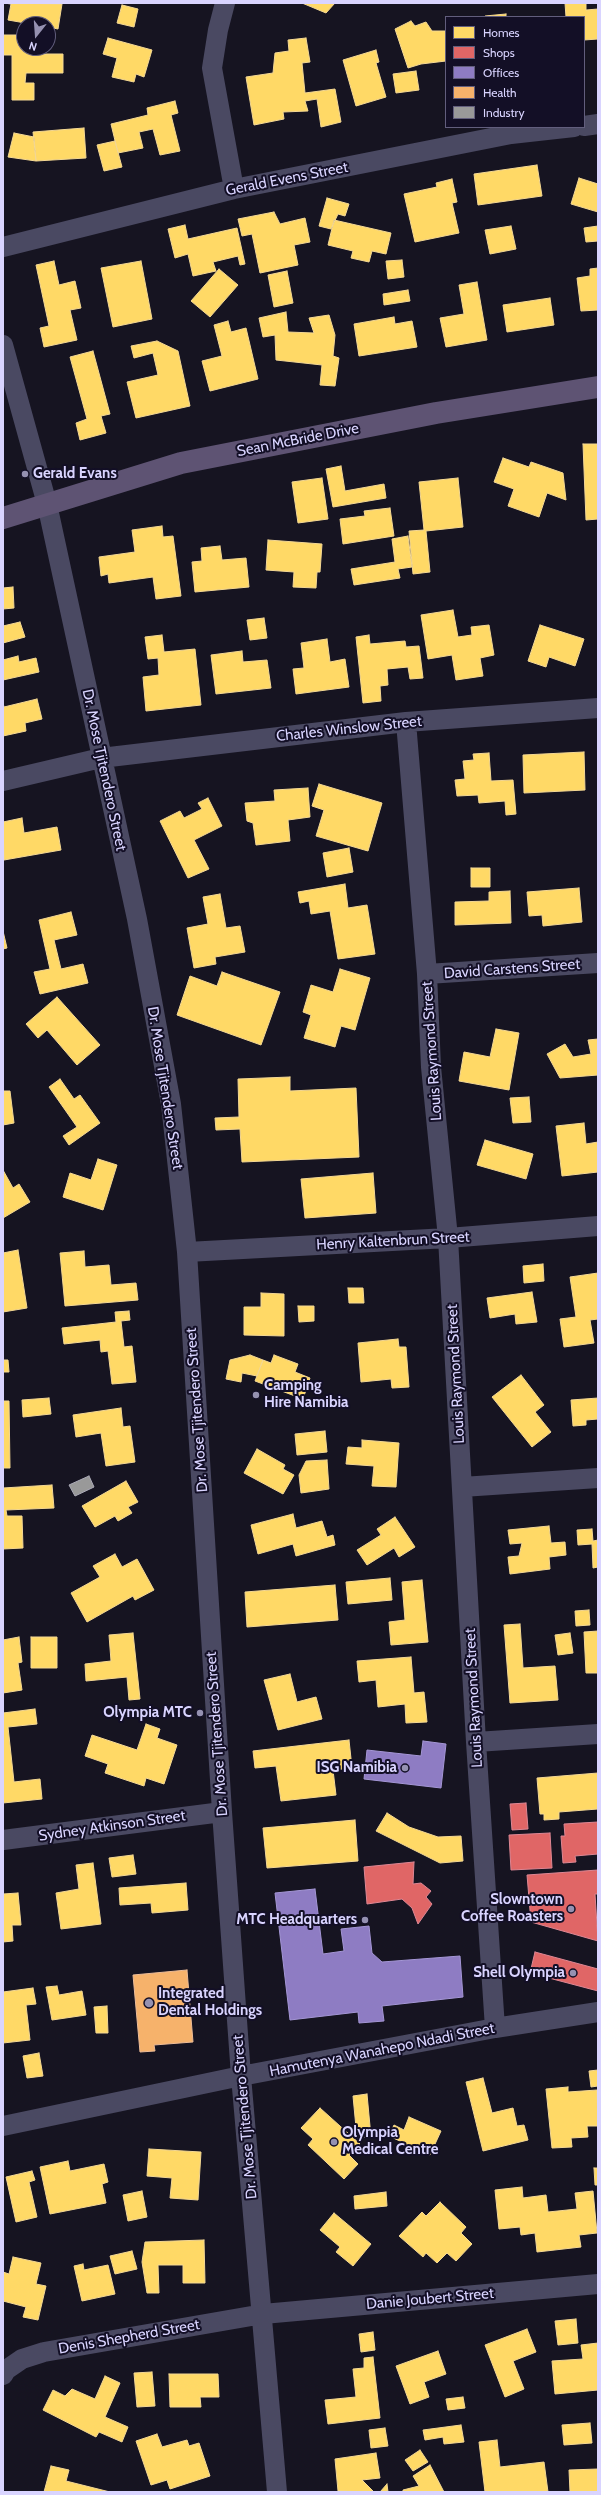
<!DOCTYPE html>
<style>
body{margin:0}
#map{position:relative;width:601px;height:2495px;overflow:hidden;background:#161421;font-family:Cabin,sans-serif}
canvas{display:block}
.frame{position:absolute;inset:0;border:4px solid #d9d4ff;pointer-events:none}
.legend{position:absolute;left:445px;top:16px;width:140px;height:112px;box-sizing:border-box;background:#130f26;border:1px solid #625e7d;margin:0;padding:5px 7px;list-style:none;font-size:12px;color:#d9d4ff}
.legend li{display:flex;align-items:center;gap:8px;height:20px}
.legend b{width:20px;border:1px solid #625e7d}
.north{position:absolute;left:16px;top:16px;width:40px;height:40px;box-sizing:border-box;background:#130f26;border:1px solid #625e7d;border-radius:50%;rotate:197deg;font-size:11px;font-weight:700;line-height:16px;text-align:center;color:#d9d4ff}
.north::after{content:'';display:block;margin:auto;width:14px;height:18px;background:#9591b1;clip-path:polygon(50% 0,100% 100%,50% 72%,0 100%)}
</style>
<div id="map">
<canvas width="601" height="2495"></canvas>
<div class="frame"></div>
<ul class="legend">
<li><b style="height:11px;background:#ffd966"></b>Homes</li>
<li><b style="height:11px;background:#e06666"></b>Shops</li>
<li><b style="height:11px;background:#8e7cc3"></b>Offices</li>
<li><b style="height:11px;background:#f6b26b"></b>Health</li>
<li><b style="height:11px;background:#999"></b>Industry</li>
</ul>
<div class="north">N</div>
</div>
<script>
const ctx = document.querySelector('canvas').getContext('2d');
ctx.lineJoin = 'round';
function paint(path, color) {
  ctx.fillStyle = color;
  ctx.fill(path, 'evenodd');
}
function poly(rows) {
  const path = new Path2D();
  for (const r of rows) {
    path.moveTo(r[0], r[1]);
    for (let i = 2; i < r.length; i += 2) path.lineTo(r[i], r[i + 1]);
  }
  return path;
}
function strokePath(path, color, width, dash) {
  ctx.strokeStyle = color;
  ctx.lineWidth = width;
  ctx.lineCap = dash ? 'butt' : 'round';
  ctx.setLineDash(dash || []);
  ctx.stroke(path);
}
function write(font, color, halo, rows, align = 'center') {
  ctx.font = font + ' Cabin,sans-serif';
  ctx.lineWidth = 4;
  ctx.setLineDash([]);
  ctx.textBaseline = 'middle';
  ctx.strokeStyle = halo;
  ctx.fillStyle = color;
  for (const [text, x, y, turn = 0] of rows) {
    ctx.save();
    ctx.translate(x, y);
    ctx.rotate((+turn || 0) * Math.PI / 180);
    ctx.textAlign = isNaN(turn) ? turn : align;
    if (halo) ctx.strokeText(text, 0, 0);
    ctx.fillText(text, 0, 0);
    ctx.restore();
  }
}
const homes = poly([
 [4,3,62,4,58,29,48,27,48,24,31,24,8,20,11,4,4,3],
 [302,3,335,3,326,13,302,3],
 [565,3,586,3,586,10,598,9,598,39,584,40,584,17,566,17,565,3],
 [122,5,138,9,134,27,117,23,122,5],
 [506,14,506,17,485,17,485,16,506,14],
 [411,21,415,26,426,22,432,31,446,31,446,61,421,64,408,68,395,29,411,21],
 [3,35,24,35,24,48,35,48,35,54,63,54,63,73,26,73,25,83,34,83,34,100,12,100,12,55,3,55,3,35],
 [108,38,152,50,144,77,136,74,134,82,112,77,117,58,103,54,108,38],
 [306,38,310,62,302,63,305,93,335,89,341,122,321,127,317,99,305,101,308,111,283,112,284,119,254,125,246,77,273,73,275,53,289,51,288,40,306,38],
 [376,50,379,62,376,63,386,97,356,106,343,60,376,50],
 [416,71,419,90,396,93,393,74,416,71],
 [175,101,178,113,171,115,180,151,160,155,153,129,139,132,143,148,118,153,111,124,148,115,147,108,175,101],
 [84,128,86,158,36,161,33,132,84,128],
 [14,133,34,137,36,161,8,157,14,133],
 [115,141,122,167,104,171,97,145,115,141],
 [537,165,542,196,478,205,474,174,537,165],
 [579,178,598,184,598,212,571,204,579,178],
 [452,179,457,202,452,203,459,233,415,242,404,194,437,187,436,183,452,179],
 [327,198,349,204,345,216,338,214,331,229,319,226,327,198],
 [274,212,280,224,305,218,310,242,294,245,298,265,260,273,252,234,242,236,238,219,274,212],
 [334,220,391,233,386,254,372,251,369,262,351,258,353,251,328,245,334,220],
 [185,225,188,239,237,228,245,264,240,265,238,256,213,262,216,271,193,276,188,254,175,258,168,229,185,225],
 [511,226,516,249,490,254,485,230,511,226],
 [598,226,598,241,586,242,584,228,598,226],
 [402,260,404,277,388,279,386,261,402,260],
 [54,261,59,285,75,281,81,308,70,310,77,340,44,347,40,328,49,326,36,265,54,261],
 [141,261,152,319,113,327,101,268,141,261],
 [598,268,598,310,581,311,577,278,590,276,590,269,598,268],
 [219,269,238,285,210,317,191,301,219,269],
 [287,271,293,303,274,307,268,275,287,271],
 [477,282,487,340,446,347,440,318,464,314,459,285,477,282],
 [408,290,410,301,384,305,383,294,408,290],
 [550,298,554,325,507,332,503,305,550,298],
 [286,312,288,332,314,333,309,318,329,315,335,335,333,356,339,358,335,386,320,385,322,365,276,360,275,335,263,337,259,318,286,312],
 [394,317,395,324,412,321,417,347,359,356,354,324,394,317],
 [228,321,231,332,246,328,258,379,210,391,202,361,222,356,214,325,228,321],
 [157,341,178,351,190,406,136,418,127,382,158,375,153,353,134,358,131,346,157,341],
 [93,351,110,414,101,416,106,433,80,440,76,423,87,419,70,357,93,351],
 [583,444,598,444,598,519,586,520,583,444],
 [503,458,529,467,531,462,563,473,566,500,547,493,539,517,508,506,514,489,494,482,503,458],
 [341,466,345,491,384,484,386,498,333,507,326,469,341,466],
 [322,478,328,519,298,523,292,482,322,478],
 [458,478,463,527,426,531,430,572,413,574,409,531,424,530,419,482,458,478],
 [390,508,394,536,343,544,340,519,365,516,364,511,390,508],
 [162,526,163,537,173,536,181,596,156,599,153,577,109,583,108,574,101,576,99,557,135,552,132,530,162,526],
 [408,536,412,567,398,569,400,578,354,585,351,569,395,562,392,539,408,536],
 [268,540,322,544,320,572,317,572,316,588,293,587,294,572,266,570,268,540],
 [220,546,222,560,246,558,249,587,195,592,192,562,202,561,201,548,220,546],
 [13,587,14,608,3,609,3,588,13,587],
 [453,610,458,637,472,635,471,627,489,625,494,655,480,658,483,676,456,680,452,655,428,659,421,615,453,610],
 [264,618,267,638,250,640,247,620,264,618],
 [20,622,25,637,3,643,3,626,20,622],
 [540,625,584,639,575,666,549,657,546,667,528,661,540,625],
 [162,635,164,652,195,649,201,705,146,711,143,677,159,675,158,658,148,659,145,637,162,635],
 [369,635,370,644,405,641,406,647,419,646,423,678,410,679,408,667,387,669,388,685,380,686,381,701,363,703,356,637,369,635],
 [327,639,330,662,345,659,349,687,296,694,293,669,304,668,301,643,327,639],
 [242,651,243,662,267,660,271,688,216,694,211,655,242,651],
 [18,656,19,662,36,658,39,672,3,680,3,660,18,656],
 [37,699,42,719,25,723,26,731,3,736,3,703,4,707,37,699],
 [584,752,585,790,524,793,523,755,584,752],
 [489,753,491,781,513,780,516,814,506,815,505,801,479,803,478,795,457,796,455,780,465,779,463,761,474,760,473,754,489,753],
 [319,784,382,803,368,851,316,836,324,810,312,806,319,784],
 [308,788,310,817,288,820,290,841,256,845,253,823,247,821,245,803,275,801,274,790,308,788],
 [208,798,222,826,194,840,209,869,188,878,160,821,180,811,184,818,202,809,198,803,208,798],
 [22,818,24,833,57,827,61,850,4,860,3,822,22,818],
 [349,848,353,872,327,877,323,853,349,848],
 [471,868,490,868,490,887,471,887,471,868],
 [345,884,348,908,367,905,375,954,338,959,330,911,311,914,309,901,300,903,298,892,345,884],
 [579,888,582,922,543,926,542,915,529,916,527,892,579,888],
 [510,891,511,923,455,925,455,902,489,901,489,892,510,891],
 [220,894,226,928,240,926,245,952,215,957,216,964,194,968,187,928,208,924,203,897,220,894],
 [71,912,77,935,54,940,61,969,83,964,88,983,40,994,34,972,50,969,39,920,71,912],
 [3,931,7,948,3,949,3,931],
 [340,969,370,978,355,1030,341,1026,335,1047,304,1038,311,1015,303,1012,311,985,333,992,340,969],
 [222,972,280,992,261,1045,177,1015,190,976,217,986,222,972],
 [57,997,100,1045,77,1065,47,1030,38,1038,26,1024,57,997],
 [496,1029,519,1033,509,1090,459,1081,464,1052,490,1057,496,1029],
 [598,1039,598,1075,560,1078,547,1054,565,1044,573,1057,591,1054,588,1040,598,1039],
 [290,1077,290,1091,356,1088,359,1157,242,1162,240,1129,216,1130,215,1118,239,1117,238,1079,290,1077],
 [60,1079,74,1099,80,1095,100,1123,69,1145,63,1136,77,1127,49,1087,60,1079],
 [3,1091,10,1091,14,1123,3,1125,3,1091],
 [529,1097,531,1122,513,1123,510,1098,529,1097],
 [584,1123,586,1144,598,1142,598,1172,562,1176,556,1126,584,1123],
 [485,1140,533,1154,526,1179,477,1165,485,1140],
 [98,1159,117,1165,103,1210,63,1197,70,1173,91,1180,98,1159],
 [3,1170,13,1188,19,1184,30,1202,3,1218,3,1170],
 [373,1173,376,1213,305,1218,301,1179,373,1173],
 [18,1250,27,1308,3,1312,3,1253,18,1250],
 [84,1251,85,1267,109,1265,111,1285,136,1283,138,1300,65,1306,60,1253,84,1251],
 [543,1264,544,1281,524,1283,523,1266,543,1264],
 [598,1273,598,1319,590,1320,594,1343,564,1347,560,1319,576,1317,570,1277,598,1273],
 [348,1288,363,1288,364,1303,349,1303,348,1288],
 [532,1292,537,1322,516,1324,515,1314,490,1318,487,1298,532,1292],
 [261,1293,284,1294,284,1336,244,1335,244,1307,261,1307,261,1293],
 [298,1306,314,1306,314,1321,299,1322,298,1306],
 [129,1311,130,1320,121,1321,124,1347,132,1346,136,1382,112,1384,108,1351,101,1352,100,1340,64,1344,62,1328,116,1322,115,1312,129,1311],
 [398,1339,399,1347,406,1347,409,1387,392,1388,391,1379,361,1382,358,1343,398,1339],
 [250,1355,263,1360,257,1376,242,1373,241,1382,226,1379,230,1360,250,1355],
 [274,1355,298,1364,295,1372,310,1378,303,1399,255,1381,263,1360,271,1363,274,1355],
 [3,1358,3,1360,8,1360,9,1372,3,1372,3,1358],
 [521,1375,544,1405,535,1412,551,1432,532,1447,492,1397,521,1375],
 [49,1398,51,1414,23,1417,22,1400,49,1398],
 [598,1398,598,1419,586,1420,586,1425,573,1426,571,1400,598,1398],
 [3,1401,9,1401,10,1468,3,1468,3,1401],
 [121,1408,123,1427,130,1426,135,1462,106,1466,101,1433,76,1437,73,1415,121,1408],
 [325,1431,327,1452,297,1455,295,1434,325,1431],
 [362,1440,399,1443,396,1487,372,1486,374,1466,346,1464,348,1447,362,1448,362,1440],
 [257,1449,285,1465,283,1469,294,1475,283,1494,244,1473,257,1449],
 [327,1460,329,1489,301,1493,299,1475,306,1461,327,1460],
 [126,1481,138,1502,128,1507,132,1513,118,1521,115,1516,95,1527,82,1506,126,1481],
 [52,1485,54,1508,6,1510,7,1516,22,1516,23,1548,3,1549,3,1488,52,1485],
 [293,1514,296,1528,322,1521,327,1537,333,1535,335,1545,296,1556,293,1544,258,1554,251,1525,293,1514],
 [395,1517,415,1547,399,1557,394,1548,367,1565,357,1550,381,1535,377,1529,395,1517],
 [549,1526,551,1543,565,1542,566,1555,549,1557,550,1569,510,1574,508,1557,519,1556,522,1543,510,1544,508,1530,549,1526],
 [592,1529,593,1541,598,1540,598,1567,593,1568,592,1544,578,1545,577,1530,592,1529],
 [115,1554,122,1567,137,1559,154,1590,135,1600,133,1596,87,1622,71,1593,100,1577,93,1566,115,1554],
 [390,1578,392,1600,348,1604,346,1582,390,1578],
 [422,1580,428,1642,391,1645,389,1622,405,1620,402,1582,422,1580],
 [335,1585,338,1620,247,1627,245,1592,335,1585],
 [589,1610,590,1625,576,1626,575,1611,589,1610],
 [520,1624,523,1668,555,1666,558,1700,510,1703,504,1625,520,1624],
 [598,1631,598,1673,586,1673,584,1632,598,1631],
 [133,1633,140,1699,129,1700,127,1677,86,1681,85,1664,111,1661,109,1635,133,1633],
 [570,1633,573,1653,558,1655,555,1635,570,1633],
 [19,1637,22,1662,18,1663,22,1690,3,1693,3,1640,19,1637],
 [31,1637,57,1637,57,1668,31,1668,31,1637],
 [411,1657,414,1693,424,1692,427,1722,406,1723,405,1704,378,1707,376,1680,359,1682,357,1661,411,1657],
 [290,1674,297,1702,316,1697,322,1719,278,1730,264,1680,290,1674],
 [35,1709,37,1724,8,1727,14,1782,40,1779,42,1799,3,1803,3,1713,35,1709],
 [146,1724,160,1729,157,1738,177,1745,164,1784,146,1778,144,1786,105,1773,108,1764,85,1756,92,1735,137,1750,146,1724],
 [349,1740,352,1768,333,1770,336,1795,281,1801,276,1766,255,1768,253,1751,349,1740],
 [598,1773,598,1809,559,1812,559,1819,544,1820,544,1814,540,1814,537,1778,598,1773],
 [387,1813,409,1827,438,1837,461,1836,463,1861,440,1863,376,1831,387,1813],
 [355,1820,358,1861,267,1868,263,1828,355,1820],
 [133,1855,136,1874,112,1877,109,1858,133,1855],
 [93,1863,101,1924,61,1929,56,1893,79,1889,76,1865,93,1863],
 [186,1883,188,1910,152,1913,151,1903,120,1905,119,1888,186,1883],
 [18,1893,21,1925,12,1925,13,1941,3,1942,3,1894,18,1893],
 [57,1986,59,1995,82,1991,86,2015,52,2020,46,1987,57,1986],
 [33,1988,36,2004,26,2005,30,2040,3,2043,3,1992,33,1988],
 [107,2006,108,2033,96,2033,94,2007,107,2006],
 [39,2053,43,2076,27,2078,23,2056,39,2053],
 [598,2070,598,2086,591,2087,589,2071,598,2070],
 [483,2078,492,2113,513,2108,517,2126,524,2125,528,2140,483,2151,466,2082,483,2078],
 [568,2087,568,2092,597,2090,598,2126,587,2126,588,2137,571,2138,572,2147,552,2148,546,2089,568,2087],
 [367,2094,371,2137,357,2138,353,2096,367,2094],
 [320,2108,360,2144,349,2155,358,2164,344,2179,308,2145,313,2139,301,2128,320,2108],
 [409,2117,441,2131,430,2155,389,2136,394,2125,404,2130,409,2117],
 [149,2149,201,2152,198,2200,170,2198,172,2178,147,2176,149,2149],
 [68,2161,70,2171,104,2164,108,2182,102,2184,106,2203,50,2214,40,2167,68,2161],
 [594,2168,598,2168,598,2185,595,2185,594,2168],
 [32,2171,35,2180,29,2182,37,2217,16,2222,6,2177,32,2171],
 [522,2187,523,2198,546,2195,548,2212,577,2209,575,2193,593,2191,597,2233,579,2235,581,2247,537,2252,535,2233,521,2235,520,2227,499,2229,495,2190,522,2187],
 [142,2191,147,2217,128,2221,123,2195,142,2191],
 [386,2192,387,2206,355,2209,354,2196,386,2192],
 [440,2202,466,2227,461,2233,472,2244,456,2261,447,2253,437,2263,426,2253,423,2257,399,2236,422,2212,426,2216,440,2202],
 [334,2213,371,2244,353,2266,336,2252,340,2247,320,2230,334,2213],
 [204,2240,205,2283,183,2283,183,2265,158,2265,159,2293,147,2293,142,2262,145,2242,204,2240],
 [132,2251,137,2269,115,2274,110,2256,132,2251],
 [13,2257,41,2263,36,2284,46,2286,38,2320,23,2317,26,2307,3,2301,3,2272,9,2274,13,2257],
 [83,2264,84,2270,108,2265,115,2294,82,2301,74,2266,83,2264],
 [576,2319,578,2343,558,2345,555,2321,576,2319],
 [527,2329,536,2352,513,2361,524,2389,505,2397,485,2345,527,2329],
 [373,2332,375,2350,361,2352,359,2334,373,2332],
 [598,2343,598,2390,555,2394,552,2361,583,2359,581,2345,598,2343],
 [438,2351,446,2374,424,2382,429,2397,410,2404,396,2366,438,2351],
 [373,2357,380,2418,328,2424,325,2400,356,2397,353,2369,364,2368,364,2358,373,2357],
 [152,2372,155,2406,137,2407,134,2373,152,2372],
 [169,2374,218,2374,219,2397,200,2397,201,2407,170,2407,169,2374],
 [105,2376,120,2383,105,2417,128,2427,122,2442,99,2432,96,2437,43,2410,53,2390,65,2396,72,2389,95,2399,105,2376],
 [463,2397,465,2408,448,2410,446,2399,463,2397],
 [590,2423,592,2443,564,2445,562,2425,590,2423],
 [461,2425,464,2442,444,2444,443,2437,425,2440,423,2430,461,2425],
 [385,2428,388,2446,371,2448,369,2430,385,2428],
 [157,2434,162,2447,187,2440,189,2446,199,2443,210,2476,170,2489,167,2480,151,2485,136,2441,157,2434],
 [497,2440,500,2467,544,2462,548,2492,485,2492,479,2442,497,2440],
 [420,2450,428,2462,413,2471,405,2460,420,2450],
 [376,2453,380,2478,362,2480,374,2492,338,2491,335,2459,376,2453],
 [430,2465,444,2492,403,2492,403,2490,419,2486,413,2476,430,2465],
 [51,2466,69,2470,66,2481,110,2492,44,2492,51,2466],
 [598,2469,598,2492,570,2492,569,2470,598,2469],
 [387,2484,388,2492,380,2492,387,2484]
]);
paint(homes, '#ffd966');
strokePath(homes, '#f4d894', 1);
const shops = poly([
 [526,1803,528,1829,512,1830,510,1804,526,1803],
 [598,1822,598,1854,575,1856,576,1862,563,1863,561,1836,565,1836,564,1824,598,1822],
 [550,1833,552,1868,511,1870,509,1835,550,1833],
 [414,1862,413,1884,421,1883,431,1891,426,1897,432,1904,418,1924,412,1908,402,1899,367,1904,364,1867,414,1862],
 [598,1870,598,1894,595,1894,598,1941,531,1922,527,1875,598,1870],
 [535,1952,598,1969,598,1991,530,1973,535,1952]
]);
paint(shops, '#e06666');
strokePath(shops, '#de8794', 1);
const offices = poly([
 [423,1741,446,1744,441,1788,364,1779,367,1750,421,1756,423,1741],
 [315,1889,323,1954,344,1951,341,1929,369,1926,372,1953,382,1962,460,1956,463,1997,382,2006,384,2021,359,2023,358,2012,290,2020,275,1893,315,1889]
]);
paint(offices, '#8e7cc3');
strokePath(offices, '#a496d5', 1);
const health = poly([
 [187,1970,193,2042,154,2045,155,2051,140,2052,133,1975,187,1970]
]);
paint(health, '#f6b26b');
strokePath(health, '#edbc97', 1);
const industry = poly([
 [89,1476,94,1487,75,1496,69,1485,89,1476]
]);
paint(industry, '#999');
strokePath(industry, '#acabb8', 1);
strokePath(poly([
 [225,3,218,30,212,68,234,189],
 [584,126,598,124],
 [3,247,234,189,511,134,574,127],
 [3,345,47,504,137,919,171,1104,187,1252,222,1812,241,2076,277,2492],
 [406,722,427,974,431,1067,448,1238,476,1742,495,2028],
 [3,781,101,758,406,722,598,708],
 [427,974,598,963],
 [187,1252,448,1238,598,1226],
 [462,1487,598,1478],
 [476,1742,598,1734],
 [3,1840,222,1812],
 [3,2126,241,2076,495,2028,598,2012],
 [3,2375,6,2370,22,2359,44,2352,263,2314,598,2284]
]), '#4a4962', 20);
strokePath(poly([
 [3,518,181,463,436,413,598,387]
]), '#5e5373', 22);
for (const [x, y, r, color] of [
 [25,474,4,"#9591b1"],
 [256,1395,4,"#9591b1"],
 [200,1713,4,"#9591b1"],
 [405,1768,4,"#9591b1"],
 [571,1909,4,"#9591b1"],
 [365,1920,4,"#9591b1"],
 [573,1973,4,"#9591b1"],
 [149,2003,5,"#9591b1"],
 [334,2142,4,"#9591b1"]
]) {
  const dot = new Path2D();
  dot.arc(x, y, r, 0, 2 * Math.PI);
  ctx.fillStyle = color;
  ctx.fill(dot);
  strokePath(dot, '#130f26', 1.5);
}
write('15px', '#d9d4ff', '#130f26', [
 ["Gerald Evens Street",287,179,-11],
 ["Sean McBride Drive",298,440,-11],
 ["Charles Winslow Street",349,729,-6],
 ["Dr. Mose Tjitendero Street",104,770,78],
 ["David Carstens Street",512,969,-4],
 ["Louis Raymond Street",432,1051,-94],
 ["Dr. Mose Tjitendero Street",165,1088,81],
 ["Henry Kaltenbrun Street",393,1241,-3],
 ["Louis Raymond Street",456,1374,-93],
 ["Dr. Mose Tjitendero Street",197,1410,-94],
 ["Louis Raymond Street",474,1698,-93],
 ["Dr. Mose Tjitendero Street",217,1734,-94],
 ["Sydney Atkinson Street",112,1826,-8],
 ["Hamutenya Wanahepo Ndadi Street",382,2050,-11],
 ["Dr. Mose Tjitendero Street",245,2117,-95],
 ["Danie Joubert Street",430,2299,-5],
 ["Denis Shepherd Street",129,2337,-10]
]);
write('bold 15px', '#d9d4ff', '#130f26', [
 ["Gerald Evans",33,474,"left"],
 ["Camping",264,1386,"left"],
 ["Hire Namibia",264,1403,"left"],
 ["Olympia MTC",192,1713],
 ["ISG Namibia",397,1768],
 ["Slowntown",563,1900],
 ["Coffee Roasters",563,1917],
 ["MTC Headquarters",357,1920],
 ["Shell Olympia",565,1973],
 ["Integrated",158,1994,"left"],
 ["Dental Holdings",158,2011,"left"],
 ["Olympia",342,2133,"left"],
 ["Medical Centre",342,2150,"left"]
], 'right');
</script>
